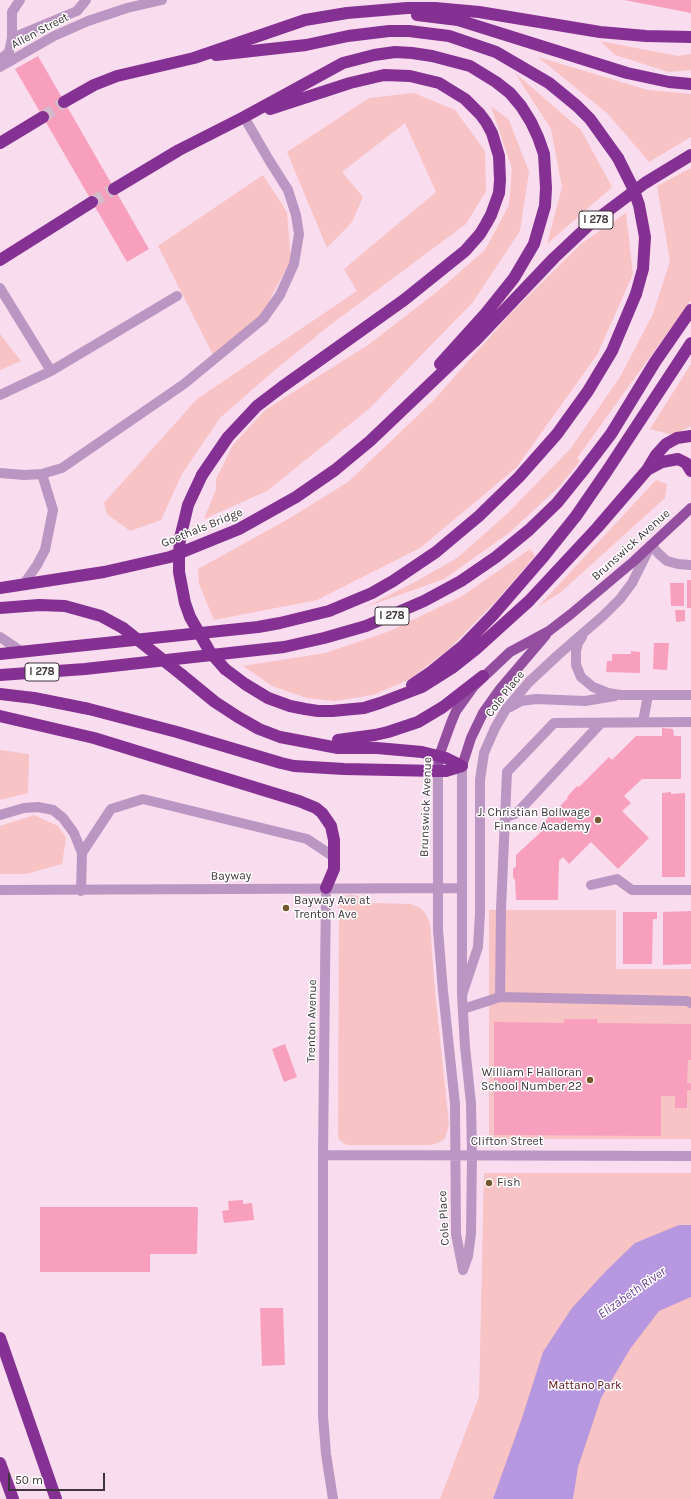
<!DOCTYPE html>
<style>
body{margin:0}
#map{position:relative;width:691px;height:1499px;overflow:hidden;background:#fadcef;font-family:Karla,sans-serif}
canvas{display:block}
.scale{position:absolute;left:8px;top:1473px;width:97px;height:18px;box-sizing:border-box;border:2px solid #3f343b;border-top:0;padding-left:5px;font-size:12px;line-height:14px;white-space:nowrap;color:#3f343b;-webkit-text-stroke:3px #fff;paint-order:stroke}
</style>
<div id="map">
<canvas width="691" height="1499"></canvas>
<div class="scale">50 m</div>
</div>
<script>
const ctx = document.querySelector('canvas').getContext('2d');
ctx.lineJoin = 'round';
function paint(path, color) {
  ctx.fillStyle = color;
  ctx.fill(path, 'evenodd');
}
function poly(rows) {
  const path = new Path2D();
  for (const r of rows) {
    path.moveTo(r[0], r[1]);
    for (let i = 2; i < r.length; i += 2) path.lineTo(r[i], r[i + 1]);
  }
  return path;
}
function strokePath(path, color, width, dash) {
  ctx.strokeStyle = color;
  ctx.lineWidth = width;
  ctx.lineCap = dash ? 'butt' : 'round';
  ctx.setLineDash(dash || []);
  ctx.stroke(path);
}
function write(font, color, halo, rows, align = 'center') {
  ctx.font = font + ' Karla,sans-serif';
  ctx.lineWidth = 3;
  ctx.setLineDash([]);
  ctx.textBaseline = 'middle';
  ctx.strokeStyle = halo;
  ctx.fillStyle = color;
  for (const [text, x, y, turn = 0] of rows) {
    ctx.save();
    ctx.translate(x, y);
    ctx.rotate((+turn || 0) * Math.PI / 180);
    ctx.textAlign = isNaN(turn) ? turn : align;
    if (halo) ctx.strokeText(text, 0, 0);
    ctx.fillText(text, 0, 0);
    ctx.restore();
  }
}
paint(poly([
 [600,41,678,56,691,54,691,70,669,72,615,55],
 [538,57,648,90,691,94,691,137,649,162,608,114],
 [515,73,581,130,612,187,547,244,562,187,551,129],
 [414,93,455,110,485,151,486,191,466,224,330,325,269,375,220,418,182,474,161,520,130,531,107,514,104,503,197,399,357,291,344,269,436,192,405,123,342,172,363,197,352,222,327,248,287,152,369,98],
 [491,106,509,120,529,172,520,231,473,302,370,408,267,491,204,519,216,489,216,479,233,445,265,410,368,345,438,291,485,250,509,205,512,169],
 [691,168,691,300,577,458,580,461,561,485,509,533,444,579,363,608,413,583,457,558,508,513,571,448,620,377,653,314,670,261,657,186],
 [263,175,287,212,291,260,261,316,213,355,158,246],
 [626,213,633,274,597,355,516,468,420,548,317,600,214,620,199,584,198,569,290,518,348,482,433,401,511,313,582,243],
 [0,334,21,361,0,370],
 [691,364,691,426,673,435,650,429],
 [656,480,667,484,665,498,561,592,538,607],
 [530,549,535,556,495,602,449,649,410,679,373,695,335,701,307,698,272,686,243,666,325,653,390,631,462,596],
 [0,750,29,754,28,793,0,800],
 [34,815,58,826,66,838,62,864,26,874,0,874,0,826],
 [347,895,354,895,373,903,411,904,420,908,426,914,430,924,435,991,449,1124,445,1139,438,1143,430,1145,347,1145,339,1140,338,1135,339,908,342,897],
 [489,910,616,910,616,969,691,969,691,1139,489,1139],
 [484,1173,691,1173,691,1499,440,1499,479,1397]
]), '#f7c3c4');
paint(poly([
 [679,1225,691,1225,691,1297,659,1311,630,1349,601,1398,578,1467,573,1499,493,1499,521,1421,543,1352,560,1326,572,1308,606,1271,635,1243]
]), '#b697e0');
paint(poly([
 [624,0,691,0,691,13],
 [38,56,149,249,127,262,15,69],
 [687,580,691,580,691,608,687,608],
 [670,583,684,583,684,606,671,606],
 [675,610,685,610,685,621,676,622],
 [654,643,669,643,667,670,653,669],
 [631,651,640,652,640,673,606,672,607,661,612,661,612,654,631,654],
 [662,728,673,729,674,736,681,736,681,779,642,779,624,796,631,803,622,811,649,838,618,869,591,842,569,864,563,857,559,861,558,900,516,900,515,880,513,877,513,869,516,866,516,855,541,832,538,828,568,798,567,797,577,786,579,787,609,757,612,760,636,736,662,736],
 [671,792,671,794,685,793,685,877,662,877,662,793],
 [691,911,691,964,663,965,663,912],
 [623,912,657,912,657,919,653,919,652,964,623,964],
 [564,1019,597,1019,597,1023,691,1024,691,1060,688,1060,687,1083,691,1083,691,1090,687,1090,687,1108,675,1108,675,1096,661,1096,661,1136,494,1135,494,1022,564,1023],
 [285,1044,297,1077,284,1082,272,1049],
 [243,1200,243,1204,252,1203,254,1220,224,1223,222,1211,229,1210,228,1201],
 [40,1207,198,1207,197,1254,150,1254,150,1272,40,1272],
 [260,1308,283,1308,285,1365,262,1366]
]), '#f79fbc');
strokePath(poly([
 [43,117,64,102],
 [92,202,114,189]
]), '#d5bacb', 12, [12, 6]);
strokePath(poly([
 [20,0,12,12,12,38,77,11,86,0],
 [0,60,9,52,12,38],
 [0,67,54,36,88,21,127,8,162,0],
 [0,288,51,371],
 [0,395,51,371,177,296],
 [0,473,24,475,42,474,62,468,184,384,263,319,280,295,294,264,299,234,296,215,288,190,269,160,244,117],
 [23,585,37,565,45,550,53,510,42,474],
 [0,637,22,652],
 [582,637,578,643,576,651,576,665,581,677,593,687,608,693,621,695,691,695],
 [510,707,521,701,536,699,585,701,615,696],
 [643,722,648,695],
 [462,766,462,995,465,1047,471,1103,472,1155,471,1234,468,1256,463,1270],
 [438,771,438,930,443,991,455,1104,456,1234,463,1270],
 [0,815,24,808,38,807,53,810,63,818,74,833,82,853,81,891],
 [506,817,517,813,601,723],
 [82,853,111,809,143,799,307,839,334,857],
 [591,885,617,879,632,890,691,890],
 [326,888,323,1155,323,1416,326,1454,333,1499],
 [0,890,462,888],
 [462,995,478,947,480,913,480,780,484,753,495,728,506,709,529,682,558,655,604,615,620,599,632,583,651,545,659,554,667,561,678,564,691,565],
 [500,997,687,1001,691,1003],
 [463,1009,500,997,501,909,507,772,554,723,691,722],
 [323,1155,691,1156]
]), '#bc96c2', 10);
strokePath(poly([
 [462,766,471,738,483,713,500,689,546,635],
 [438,771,439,756,451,723,456,711,474,686,510,652,549,631,571,614,634,561,691,508]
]), '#944ea0', 10);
strokePath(poly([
 [417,15,458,20,627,73,669,82,691,84],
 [216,55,306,45,348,36,389,31,409,31,449,36,496,52,549,83,577,106,590,119,618,158],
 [64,102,94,85,117,76,194,58,305,20,347,13,407,8,435,8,479,12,600,32,646,36,691,37],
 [0,143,43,117],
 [114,189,179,150,244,117,343,63,374,55,395,52,412,53,432,56,470,66,496,82,510,93,521,106,531,122,538,137,544,154,546,188,545,206,534,244,514,278,486,313,440,364],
 [0,260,92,202],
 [647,470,662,462,678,459,686,463,691,471],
 [202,475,228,437,257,406,282,387,404,300,465,251,480,234,486,224,491,215,499,193,500,180,499,156,492,133,486,122,480,114,465,99,439,83,410,76,384,75,350,83,270,109],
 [0,588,104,572,170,557,239,529,296,497,335,470,370,441,475,341,554,258,589,225,645,183,691,155],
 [0,608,39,605,65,606,101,616,123,628],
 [0,654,258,627,280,623,329,611,372,593,393,581,436,552,479,516,519,477,557,434,588,391,612,351,636,294],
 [225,669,245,684,268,698,290,706,305,709,318,711,332,711,364,708,380,703,422,687,452,668,476,649,529,601,597,528,647,470,656,455,666,444,677,438,691,436],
 [0,675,85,669,284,647,324,638,366,626,424,601,461,581,496,557,529,530,557,503,582,472,611,434,655,362,691,310],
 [182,675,215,702,238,717,259,729,280,737,338,748,377,748,422,752,446,758,462,766],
 [412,685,431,672,463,646,493,615,544,556,576,516,607,471,691,343],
 [0,694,34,698,89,709,177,732,281,763,294,766,344,769,438,771,446,771,462,766],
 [0,716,94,738,299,801,316,808,322,813,331,826,334,840,334,869,326,888],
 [338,740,375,735,388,732,418,722,443,707,483,676],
 [0,1338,56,1499],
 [0,1463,13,1499]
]), '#853093', 12);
strokePath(poly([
 [618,158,633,188,639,205,645,237,643,269,636,294],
 [202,475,188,505,184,522,180,538,179,556,179,572,185,603,190,617,210,652,225,669],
 [123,628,182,675]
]), '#853093', 12);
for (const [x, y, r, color] of [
 [598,820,4,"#76562c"],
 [286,908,4,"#76562c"],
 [590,1080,4,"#76562c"],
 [489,1183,4,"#76562c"]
]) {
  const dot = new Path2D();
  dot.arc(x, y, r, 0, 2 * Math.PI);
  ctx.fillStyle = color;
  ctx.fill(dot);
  strokePath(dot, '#fff', 1.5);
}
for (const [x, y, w] of [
 [596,220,34],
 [392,616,34],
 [42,672,34]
]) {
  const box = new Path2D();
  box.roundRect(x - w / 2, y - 9, w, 18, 3);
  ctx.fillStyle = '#fff';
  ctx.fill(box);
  strokePath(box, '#3f343b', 1);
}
write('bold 11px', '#3f343b', null, [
 ["I 278",596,220],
 ["I 278",392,616],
 ["I 278",42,672]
]);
write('12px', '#3f343b', '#fff', [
 ["Allen Street",40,31,-28],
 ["Goethals Bridge",202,528,-22],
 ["Brunswick Avenue",631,545,-42],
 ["Cole Place",505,694,-52],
 ["Brunswick Avenue",426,807,-88],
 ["Bayway",231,876,-1],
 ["Trenton Avenue",312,1021,-89],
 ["Clifton Street",507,1142],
 ["Cole Place",444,1218,-93]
]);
write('12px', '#3f343b', '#fff', [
 ["J. Christian Bollwage",590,813],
 ["Finance Academy",590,827],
 ["Bayway Ave at",294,901,"left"],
 ["Trenton Ave",294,915,"left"],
 ["William F Halloran",582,1073],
 ["School Number 22",582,1087],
 ["Fish",497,1183,"left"]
], 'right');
write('12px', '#5f0f1d', '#fff', [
 ["Mattano Park",585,1386]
]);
write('italic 13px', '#653c93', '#fff', [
 ["Elizabeth River",632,1293,-35]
]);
</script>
